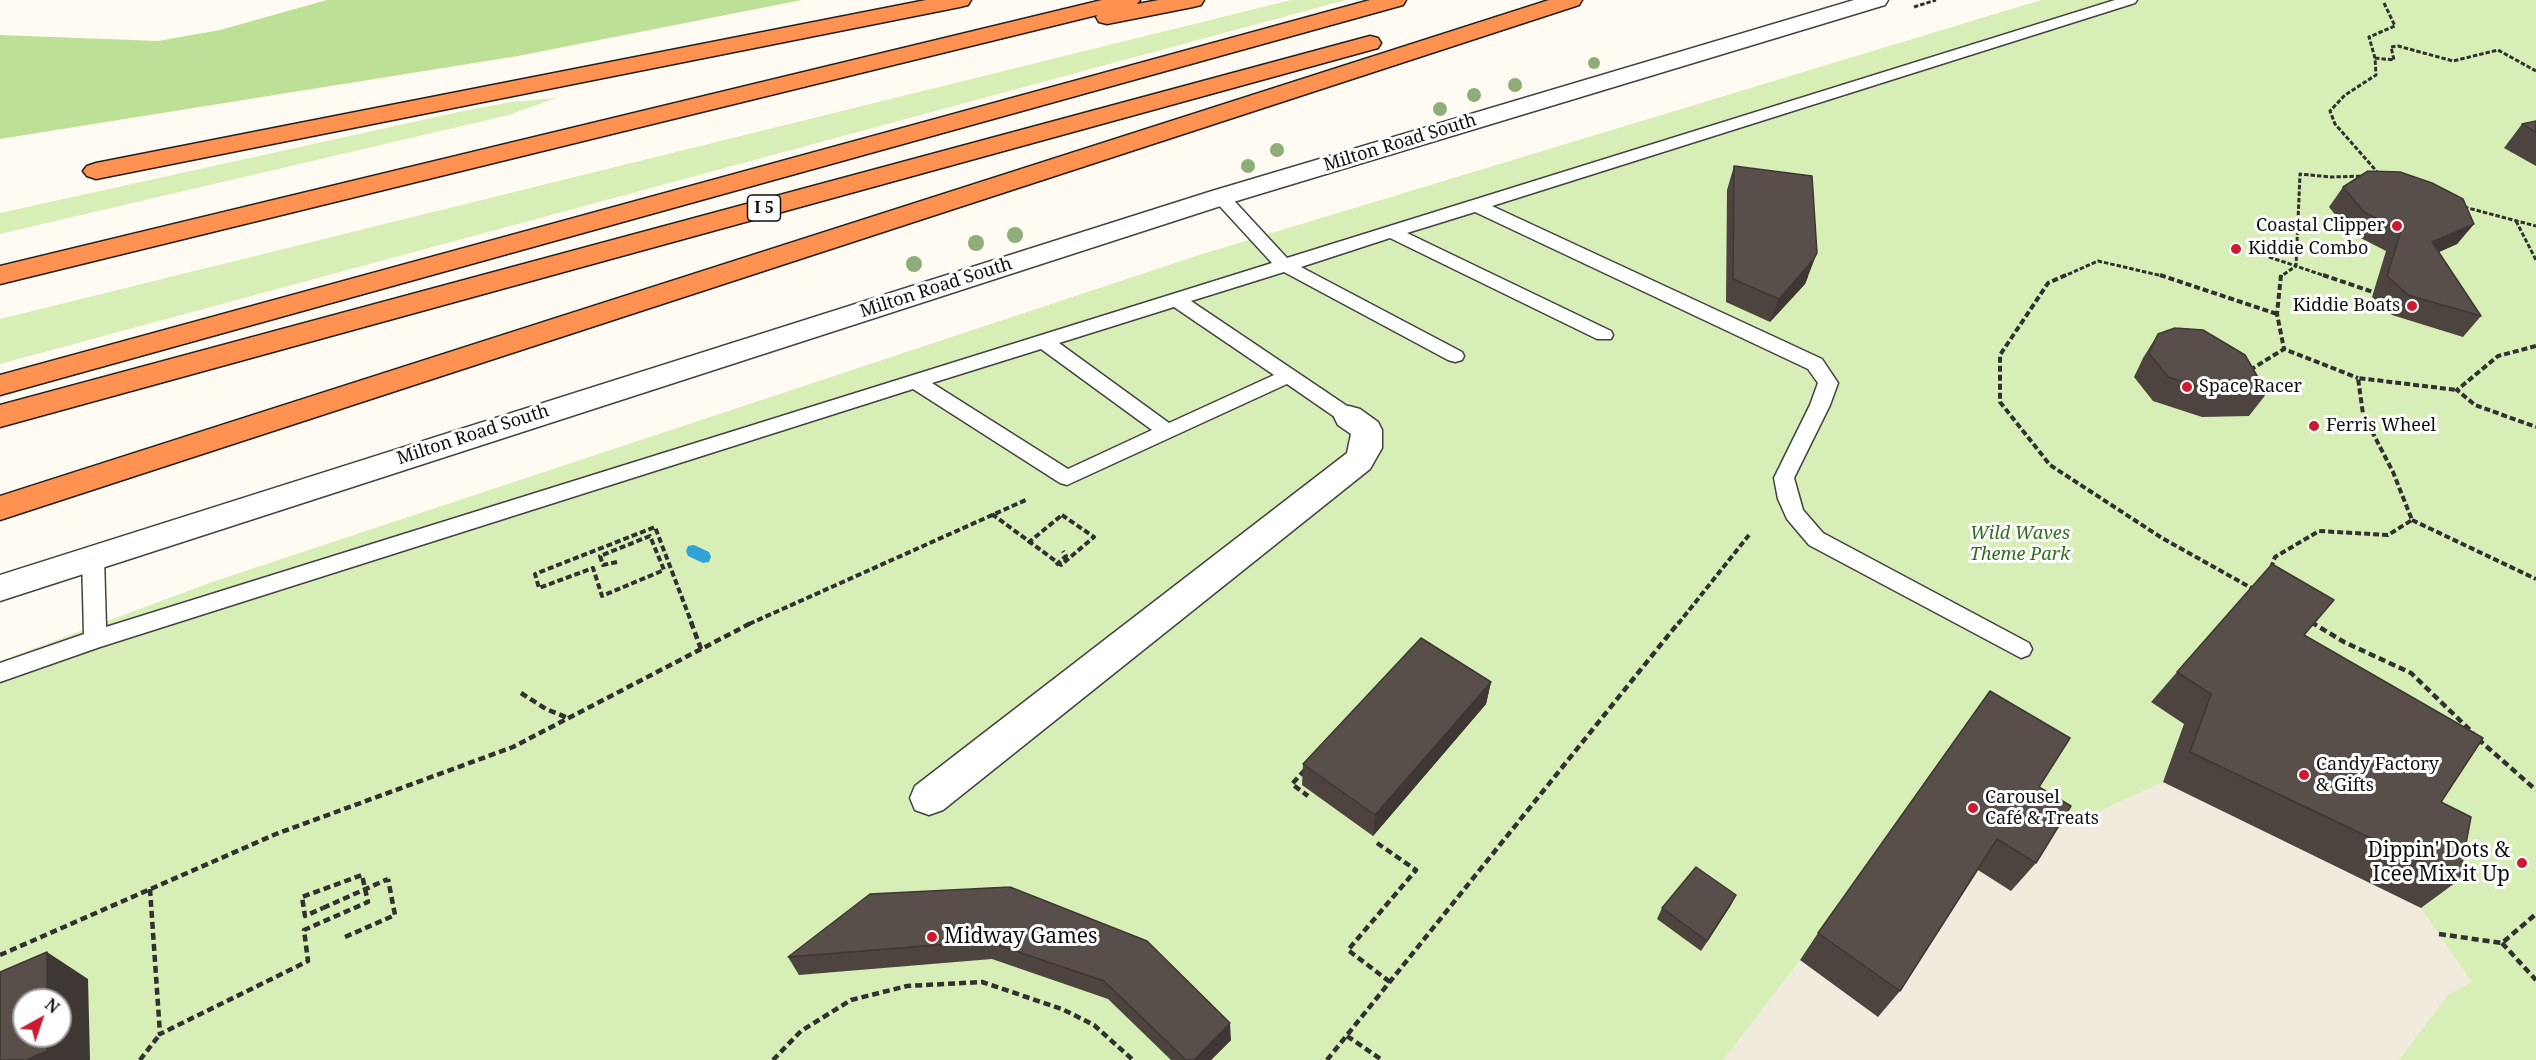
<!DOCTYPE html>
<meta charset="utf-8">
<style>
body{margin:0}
#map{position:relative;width:2536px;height:1060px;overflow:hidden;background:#fffbf2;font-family:"Noto Serif",serif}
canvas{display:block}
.north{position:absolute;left:12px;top:988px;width:60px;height:60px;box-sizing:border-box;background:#fff;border:2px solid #9f9f9f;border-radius:50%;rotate:40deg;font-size:16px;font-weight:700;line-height:24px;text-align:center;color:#0f0f0f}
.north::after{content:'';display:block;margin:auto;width:21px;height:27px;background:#cd1a30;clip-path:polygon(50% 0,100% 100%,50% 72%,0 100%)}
</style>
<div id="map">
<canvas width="2536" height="1060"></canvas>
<div class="north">N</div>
</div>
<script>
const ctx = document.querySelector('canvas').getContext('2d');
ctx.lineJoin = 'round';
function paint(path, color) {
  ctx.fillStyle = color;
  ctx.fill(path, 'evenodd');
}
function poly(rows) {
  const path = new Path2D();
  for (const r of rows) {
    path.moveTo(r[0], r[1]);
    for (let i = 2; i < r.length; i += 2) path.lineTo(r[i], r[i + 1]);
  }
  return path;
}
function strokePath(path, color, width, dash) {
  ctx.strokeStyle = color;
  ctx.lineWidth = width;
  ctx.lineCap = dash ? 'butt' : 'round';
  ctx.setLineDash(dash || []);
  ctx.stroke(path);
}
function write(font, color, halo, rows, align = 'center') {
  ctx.font = font + ' "Noto Serif",serif';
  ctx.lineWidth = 6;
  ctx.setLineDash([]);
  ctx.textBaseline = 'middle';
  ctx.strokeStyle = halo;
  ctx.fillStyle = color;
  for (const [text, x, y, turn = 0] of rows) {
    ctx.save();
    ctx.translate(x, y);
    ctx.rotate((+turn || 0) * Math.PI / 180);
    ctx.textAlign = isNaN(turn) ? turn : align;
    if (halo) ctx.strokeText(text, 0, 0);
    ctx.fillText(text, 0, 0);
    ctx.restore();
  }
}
paint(poly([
 [1291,0,1346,0,0,364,0,319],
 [2041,0,2536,0,2536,1060,0,1060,0,661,212,582,1199,255],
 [24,1000,60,1000,60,1036,24,1036],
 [556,98,509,115,0,234,0,213,463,111,511,102]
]), '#d8eeb7');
paint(poly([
 [327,0,802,0,518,56,0,139,0,35,158,41,220,30]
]), '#bce095');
paint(poly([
 [2163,782,2421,908,2472,982,2448,995,2399,1060,1723,1060,1800,960,1974,868]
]), '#f1ebde');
paint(poly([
 [694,545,709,552,711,557,709,562,703,563,688,556,686,551,688,546,694,545]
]), '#31a3d9');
const service = poly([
 [2115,0,2137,0,2135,3,1492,206,1822,359,1838,383,1830,405,1794,478,1803,510,1823,533,2029,643,2032,649,2029,655,2021,658,1809,545,1787,519,1778,499,1774,478,1810,405,1818,383,1808,369,1475,212,1407,233,1611,331,1613,335,1611,339,1597,339,1390,238,1301,267,1462,352,1464,356,1462,360,1455,362,1448,360,1284,272,1191,301,1356,412,1359,417,1356,422,1349,424,1342,422,1287,384,1067,485,1060,483,913,389,100,647,0,682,0,663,84,634,82,557,85,551,93,549,101,551,104,557,106,627,1272,263,1215,201,1213,197,1215,193,1227,193,1287,258,2115,0],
 [1174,307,1274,375,1169,423,1059,343,1174,307],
 [1041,349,1152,430,1068,469,932,383,1041,349]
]);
const minor = poly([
 [1349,406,1360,409,1378,422,1382,430,1382,448,1370,469,943,810,929,815,915,810,910,798,915,786,1347,453,1351,434,1338,425,1334,417,1338,409,1349,406]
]);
const tertiary = poly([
 [1854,0,1888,0,1885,5,1230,203,0,601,0,575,1212,191,1854,0]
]);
const motorway = poly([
 [926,0,971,0,968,5,960,7,96,179,87,176,83,171,87,166,96,163,926,0],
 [1102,0,1140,0,1137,4,1159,0,1204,0,1201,5,1193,7,1107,24,1099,22,1096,17,1097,15,0,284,0,266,1102,0],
 [1370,0,1406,0,1403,5,0,395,0,375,1370,0],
 [1549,0,1582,0,1579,5,0,520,0,496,1549,0],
 [1370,36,1378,38,1381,43,1378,48,0,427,0,405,1370,36]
]);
strokePath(service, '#424242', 3);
strokePath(minor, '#424242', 3);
strokePath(tertiary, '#424242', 3);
strokePath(motorway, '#202020', 3);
strokePath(poly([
 [1914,7,1936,0],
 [2375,58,2394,60,2391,47,2398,46,2453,61,2498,50,2536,71],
 [2379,174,2335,124,2330,111,2345,95,2376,75,2375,58,2369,37,2395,26,2384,3],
 [2464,207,2536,226],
 [2516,221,2536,260],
 [2269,257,2296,266,2280,277],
 [2062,277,2098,261,2167,277],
 [2328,277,2296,266,2300,174,2331,177,2365,176]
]), '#313131', 3, [4.5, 2]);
strokePath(poly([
 [2066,275,2048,283,2000,355,2000,402,2050,465,2162,538,2255,590],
 [2160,275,2277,314],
 [2281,275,2277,314,2284,349],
 [2323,275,2373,292],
 [2536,346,2498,356,2457,390,2475,405,2536,427],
 [2250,370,2284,349,2358,378],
 [992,514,1061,565,1094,537,1062,515],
 [2412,520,2536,579],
 [617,562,603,565,600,556,650,536,664,570,602,596,593,568,539,588,535,574,655,527,692,624],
 [2271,568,2275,557,2319,531,2388,535,2412,520,2393,472,2363,414,2358,378,2457,390],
 [2310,622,2313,624],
 [749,624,1028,499],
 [1678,624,1749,535]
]), '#313131', 4, [6, 3]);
strokePath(poly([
 [691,622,701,649],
 [2311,622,2344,642,2411,673,2473,733],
 [521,693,546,709,568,718],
 [2478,739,2536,790],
 [1305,770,1292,784,1308,796],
 [1377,843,1416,870,1348,950,1390,982],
 [150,889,160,1034,308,961,304,930,368,902,362,875,302,897,305,916,323,908],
 [2439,934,2502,943,2536,914],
 [345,937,395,915,388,879],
 [2502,943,2536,980],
 [0,955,276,834,513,747,753,622],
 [1347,1036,1382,1060],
 [140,1060,160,1034],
 [773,1060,801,1031,851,1000,907,986,982,982,1062,1009,1094,1025,1133,1060],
 [1327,1060,1679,622]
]), '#313131', 4.5, [7, 4]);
paint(service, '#fff');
paint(minor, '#fff');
paint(tertiary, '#fff');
paint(motorway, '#ff9250');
strokePath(poly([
 [1028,543,1062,515],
 [1056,565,1066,556,1063,551]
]), '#313131', 4, [6, 3]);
strokePath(poly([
 [323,908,388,879]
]), '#313131', 4.5, [7, 4]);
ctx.fillStyle = '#8ead7b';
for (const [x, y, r] of [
 [1594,63,6],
 [1515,85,7],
 [1474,95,7],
 [1440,109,7],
 [1277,150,7],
 [1248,166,7],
 [1015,235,8],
 [976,243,8],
 [914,264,8]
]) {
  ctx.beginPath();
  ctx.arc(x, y, r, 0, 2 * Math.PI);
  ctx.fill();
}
paint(poly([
 [2536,121,2536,166,2504,148,2522,124],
 [1734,166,1808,277,1805,284,1770,322,1726,302,1727,190],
 [2343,187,2474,224,2457,244,2439,252,2481,316,2463,337,2392,315,2372,297,2386,251,2349,232,2329,207],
 [2158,334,2267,393,2249,416,2202,417,2153,401,2134,377,2143,358],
 [2304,635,2441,802,2459,880,2421,908,2163,782,2184,724,2151,702,2177,672],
 [1491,682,1486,704,1373,836,1302,785,1303,764],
 [2039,787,2036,863,2011,891,1978,870,1900,991,1878,1017,1800,960,1818,933],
 [1010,887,1231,1040,1211,1060,1171,1060,1108,999,992,959,799,975,788,957],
 [1731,905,1701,951,1657,919,1662,908]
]), '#4d4440');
paint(poly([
 [2474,224,2457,244,2416,262,2432,242],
 [1817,253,1805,284,1770,322,1779,299],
 [1491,682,1486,704,1373,836,1375,815],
 [1736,895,1731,905,1701,951,1707,941],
 [47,952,88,979,90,1060,26,1060,47,1036,60,1036,60,1000,47,1000],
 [1230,1023,1231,1040,1211,1060,1194,1060]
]), '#3e3734');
const building = poly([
 [2536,121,2536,132,2522,124,2536,121],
 [1734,166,1812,176,1817,253,1813,260,1779,299,1733,279,1734,166],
 [2368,171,2400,172,2432,183,2463,199,2474,224,2432,242,2481,316,2408,295,2387,276,2401,231,2364,212,2343,187,2368,171],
 [2175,328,2203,330,2245,355,2267,393,2219,393,2168,377,2149,353,2158,334,2175,328],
 [2272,564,2334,600,2304,635,2483,738,2441,802,2471,817,2459,880,2190,752,2211,694,2177,672,2272,564],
 [1421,638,1491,682,1375,815,1303,764,1421,638],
 [1990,691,2070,738,2039,787,2071,806,2036,863,1997,839,1900,991,1818,933,1990,691],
 [1696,867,1736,895,1707,941,1662,908,1696,867],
 [1010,887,1147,941,1230,1023,1194,1060,1186,1060,1104,981,986,941,788,957,870,894,1010,887],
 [47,952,47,1000,24,1000,24,1036,47,1036,47,1051,26,1060,0,1060,0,972,47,952]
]);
paint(building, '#594f4a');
strokePath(building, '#3e3734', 1.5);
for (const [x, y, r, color] of [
 [2397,226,6,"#cd1a30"],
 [2236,249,6,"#cd1a30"],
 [2412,306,6,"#cd1a30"],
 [2187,387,6,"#cd1a30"],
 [2314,426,6,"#cd1a30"],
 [2304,775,6,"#cd1a30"],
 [1973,808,6,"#cd1a30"],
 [2522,863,6,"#cd1a30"],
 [932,937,6,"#cd1a30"]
]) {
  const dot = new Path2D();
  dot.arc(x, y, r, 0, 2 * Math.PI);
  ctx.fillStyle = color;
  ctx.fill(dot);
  strokePath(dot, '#fff', 2);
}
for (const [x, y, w] of [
 [764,208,33]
]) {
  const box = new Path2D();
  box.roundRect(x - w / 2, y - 13, w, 26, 4.5);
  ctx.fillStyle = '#fff';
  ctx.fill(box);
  strokePath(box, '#0f0f0f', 1.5);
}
write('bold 16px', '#0f0f0f', null, [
 ["I 5",764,208]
]);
write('18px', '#0f0f0f', '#fff', [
 ["Milton Road South",1400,143,-17],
 ["Milton Road South",936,288,-18],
 ["Milton Road South",473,435,-18]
]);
write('18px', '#0f0f0f', '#fff', [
 ["Coastal Clipper",2385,226,"right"],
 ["Kiddie Combo",2248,249],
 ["Kiddie Boats",2400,306,"right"],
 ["Space Racer",2199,387],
 ["Ferris Wheel",2326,426],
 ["Candy Factory",2316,765],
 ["& Gifts",2316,786],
 ["Carousel",1985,798],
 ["Café & Treats",1985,819]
], 'left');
write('italic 18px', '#316e19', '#fff', [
 ["Wild Waves",2020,534],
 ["Theme Park",2020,555]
]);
write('21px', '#0f0f0f', '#fff', [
 ["Dippin' Dots &",2510,851],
 ["Icee Mix it Up",2510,875],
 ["Midway Games",944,937,"left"]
], 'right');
</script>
